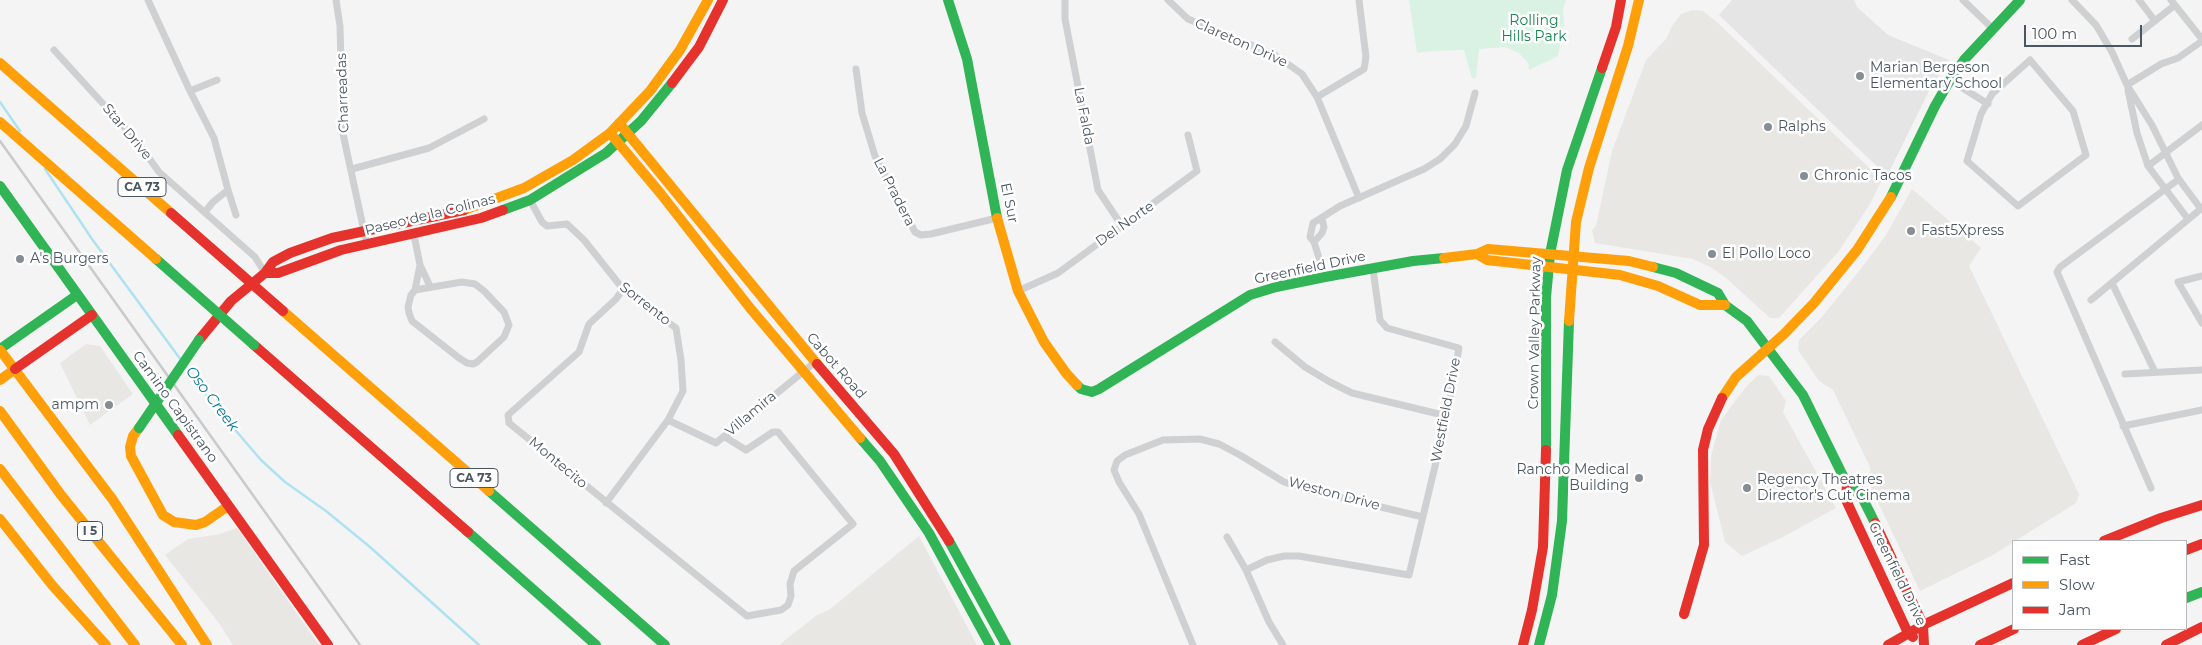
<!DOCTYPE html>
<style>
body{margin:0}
#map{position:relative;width:2202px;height:645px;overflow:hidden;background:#f4f4f4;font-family:Montserrat,sans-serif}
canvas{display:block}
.legend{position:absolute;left:2012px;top:540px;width:175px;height:90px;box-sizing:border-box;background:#fff;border:1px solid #b7bbc0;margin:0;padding:6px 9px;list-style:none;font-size:15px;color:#4a5661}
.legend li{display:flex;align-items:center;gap:10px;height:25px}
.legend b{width:25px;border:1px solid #b7bbc0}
.scale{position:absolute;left:2024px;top:25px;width:118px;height:22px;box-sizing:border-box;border:2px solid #4a5661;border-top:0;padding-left:6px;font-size:15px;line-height:18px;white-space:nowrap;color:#4a5661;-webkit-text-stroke:4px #fff;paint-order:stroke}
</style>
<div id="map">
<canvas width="2202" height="645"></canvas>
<ul class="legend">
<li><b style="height:6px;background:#30b455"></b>Fast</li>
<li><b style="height:6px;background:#ff9f0a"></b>Slow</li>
<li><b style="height:6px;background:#e5322d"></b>Jam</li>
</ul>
<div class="scale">100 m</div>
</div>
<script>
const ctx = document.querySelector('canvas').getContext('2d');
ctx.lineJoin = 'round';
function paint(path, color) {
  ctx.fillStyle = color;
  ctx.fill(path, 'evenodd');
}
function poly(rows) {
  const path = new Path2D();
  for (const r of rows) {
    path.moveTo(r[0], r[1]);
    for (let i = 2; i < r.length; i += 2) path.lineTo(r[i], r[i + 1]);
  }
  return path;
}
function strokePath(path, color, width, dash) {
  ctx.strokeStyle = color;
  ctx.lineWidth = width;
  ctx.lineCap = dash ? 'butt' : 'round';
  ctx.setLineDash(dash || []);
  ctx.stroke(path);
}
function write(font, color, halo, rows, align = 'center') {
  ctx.font = font + ' Montserrat,sans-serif';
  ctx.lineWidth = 5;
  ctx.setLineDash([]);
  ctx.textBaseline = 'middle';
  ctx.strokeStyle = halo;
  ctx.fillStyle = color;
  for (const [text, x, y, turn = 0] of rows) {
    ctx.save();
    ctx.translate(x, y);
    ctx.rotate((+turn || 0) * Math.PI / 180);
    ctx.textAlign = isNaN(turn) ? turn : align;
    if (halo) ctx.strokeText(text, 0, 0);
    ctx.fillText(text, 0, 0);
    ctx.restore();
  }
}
paint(poly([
 [1693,10,1703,11,1718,23,1882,180,1870,204,1839,251,1779,318,1770,318,1725,277,1710,267,1693,259,1595,243,1592,230,1596,226,1612,151,1646,60,1666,39,1672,26,1681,14],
 [1912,189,1981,248,1969,266,2079,494,2076,503,1991,556,1920,591,1870,485,1870,467,1833,390,1819,381,1798,350,1799,340,1821,318,1860,270,1886,235],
 [86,344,100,346,133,394,90,425,60,363],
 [1758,375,1769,376,1786,401,1783,412,1836,508,1783,537,1742,556,1725,542,1710,482,1711,456,1721,420,1745,388],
 [237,528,319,645,233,645,219,623,165,555,188,539,220,534],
 [919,536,977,645,779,645,817,615,829,610]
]), '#e8e7e3');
paint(poly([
 [1732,0,1854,0,1857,7,1888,35,1949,60,1929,91,1887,176,1719,15]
]), '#e6e5e6');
paint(poly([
 [1409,0,1566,0,1563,9,1564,24,1558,56,1529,70,1528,63,1519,53,1505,47,1479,49,1476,78,1472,78,1464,50,1432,51,1417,53]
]), '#d9f2e3');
strokePath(poly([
 [0,102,20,131],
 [45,169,92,239,181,360],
 [186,367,213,404,261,460,285,482,326,511,370,547,479,645]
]), '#aee2f0', 2.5);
strokePath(poly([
 [148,0,190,91,214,138,228,190,213,202,205,212],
 [336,0,340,26,343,134,367,245],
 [1065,0,1065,19,1098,190,1122,226],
 [1168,0,1188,19,1275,55,1302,74,1317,97,1359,198],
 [1963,0,1992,28],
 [2072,0,2096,25,2112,52,2127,85,2152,125,2178,178,2201,209],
 [2139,0,2155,21],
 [2171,0,2202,39],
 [2132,39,2175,5],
 [54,50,136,140,159,172,255,257,265,273],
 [2030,60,2073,111,2086,155,2018,206,1967,161,1981,114,1992,94,2030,60],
 [856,69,862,113,875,156,915,232,921,235,931,234,997,218],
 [1950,80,1988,104],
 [2127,85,2161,64,2178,58,2202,41],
 [2128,90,2137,133,2148,166,2188,219],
 [190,91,217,80],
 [1317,97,1364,69,1366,57,1359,0],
 [2148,166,2202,125],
 [352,169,429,148,484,119],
 [228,190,236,215],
 [530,200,542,222,547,226,567,224,584,240,623,289,676,328,681,360,683,391,668,420,606,503],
 [414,235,420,265,430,286],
 [1314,242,1322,233,1324,227,1322,219],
 [2202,276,2178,282,2202,323],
 [1325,277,1314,242,1310,237,1313,223,1340,206,1424,169,1440,159,1455,144,1466,126,1475,93],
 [462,282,475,284,484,291,504,312,509,325,504,337,477,362,473,364,467,363,459,358,412,321,409,313,408,307,411,295,415,290,462,282],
 [2112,283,2155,372],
 [623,289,616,299,589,324,579,352,508,415,509,423,747,616,781,610,788,605,791,596,790,584,794,571,853,524,778,432,773,432,746,450,725,437],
 [415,290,420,265],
 [1018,291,1058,273,1197,171,1188,135],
 [2091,300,2202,208],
 [1275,342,1305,367,1330,382,1352,393,1447,416],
 [2125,374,2202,370],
 [668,420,716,443,815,362],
 [2123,426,2202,410],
 [2151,488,2057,272,2060,267,2179,179],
 [1227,537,1246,570,1269,622,1283,645],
 [1246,570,1267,560,1284,556,1299,556,1409,575,1447,416,1459,348,1387,328,1380,320,1373,269],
 [1193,645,1139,514,1119,482,1114,470,1117,461,1125,455,1163,440,1200,439,1219,444,1240,455,1284,482,1309,490,1423,517]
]), '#ced0d2', 7);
strokePath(poly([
 [948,0,967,59,997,218],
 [0,186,178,435],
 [1891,197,1935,106,1950,80,1964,60,2020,0],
 [503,210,530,200,606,153,641,121,672,83],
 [1653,267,1676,273,1718,293,1725,305,1747,321,1803,395,1847,484,1861,495,1875,523],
 [0,349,77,295],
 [1077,385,1081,389,1092,392,1099,389,1250,295,1276,287,1325,277,1413,261,1444,258],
 [860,438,880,461,929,533,990,645],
 [1546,450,1546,297,1550,254,1567,170,1602,68],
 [489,491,665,645],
 [468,532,596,645],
 [949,541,1006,645],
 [2186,598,2202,592],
 [1539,645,1552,595,1562,521,1569,321]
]), '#30b455', 10);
strokePath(poly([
 [619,123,817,364],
 [610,133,661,194,750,308,860,438],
 [464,210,524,188,573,160,610,133,650,91,680,50,708,0],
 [997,218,1018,291,1044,342,1066,373,1077,385],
 [1477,254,1487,260,1620,275,1658,286,1700,305,1725,305],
 [1444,258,1477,254,1488,249,1629,261,1653,267],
 [283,311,489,491],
 [1569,321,1576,222,1589,168,1628,46,1639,0],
 [0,350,113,500,207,645],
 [0,380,15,369],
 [1722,398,1736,377,1784,334,1814,303,1857,250,1891,197],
 [0,411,61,495,182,645],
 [139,428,133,436,130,447,131,456,163,515,174,522,196,525,205,522,228,506],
 [0,469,135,645],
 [0,519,52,585,106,645]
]), '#ff9f0a', 10);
strokePath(poly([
 [1602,68,1616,27,1621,0],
 [672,83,699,47,723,0],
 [265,273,278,273,341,250,481,218,503,210],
 [199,340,231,301,265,273,273,262,290,253,332,238,464,210],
 [254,345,468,532],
 [817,364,894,454,949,541],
 [15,369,92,315],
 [178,435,328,645],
 [1847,484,1846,500,1908,633,1913,637],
 [1875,523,1923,625,1924,645],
 [2104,541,2161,518,2202,505],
 [2186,550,2202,544],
 [1684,614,1704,545,1703,450,1708,429,1722,398],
 [1523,645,1532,610,1543,547,1546,450],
 [1888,645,1923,625,2013,583],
 [1980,645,2014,629],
 [2082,645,2116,629],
 [2166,645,2202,627]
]), '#e5322d', 10);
strokePath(poly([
 [0,141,360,645]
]), '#c9cacc', 2.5);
strokePath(poly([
 [156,259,254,345],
 [139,428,199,340]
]), '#30b455', 10);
strokePath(poly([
 [0,63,171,213],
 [0,122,156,259]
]), '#ff9f0a', 10);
strokePath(poly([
 [171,213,283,311]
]), '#e5322d', 10);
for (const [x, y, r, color] of [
 [1860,76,5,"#868d94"],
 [1768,127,5,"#868d94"],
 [1804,176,5,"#868d94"],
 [1911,231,5,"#868d94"],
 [1712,254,5,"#868d94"],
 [20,259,5,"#868d94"],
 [109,405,5,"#868d94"],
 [1639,478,5,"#868d94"],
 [1747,488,5,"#868d94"]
]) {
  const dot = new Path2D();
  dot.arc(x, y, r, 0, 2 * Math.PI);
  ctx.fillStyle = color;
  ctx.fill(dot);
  strokePath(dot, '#fff', 2);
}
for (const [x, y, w] of [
 [142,187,48],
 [474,478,48],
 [90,531,25]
]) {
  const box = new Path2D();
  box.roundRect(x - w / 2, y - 9.5, w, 19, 4);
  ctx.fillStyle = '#fff';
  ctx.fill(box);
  strokePath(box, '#4a5661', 1);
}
write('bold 12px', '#4a5661', null, [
 ["CA 73",142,187],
 ["CA 73",474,478],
 ["I 5",90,531]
]);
write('14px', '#17864f', '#fff', [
 ["Rolling",1534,21],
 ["Hills Park",1534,37]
]);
write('14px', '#4a5661', '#fff', [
 ["Clareton Drive",1241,43,24],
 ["Charreadas",343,93,-92],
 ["La Falda",1084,116,79],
 ["Star Drive",127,132,50],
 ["La Pradera",894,192,63],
 ["El Sur",1009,203,78],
 ["Paseo de la Colinas",430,215,-14],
 ["Del Norte",1125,224,-35],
 ["Greenfield Drive",1310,268,-12],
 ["Sorrento",645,304,38],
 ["Crown Valley Parkway",1535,333,-89],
 ["Cabot Road",836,366,49],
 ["Camino Capistrano",175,407,54],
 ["Westfield Drive",1446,410,-79],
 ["Villamira",751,414,-40],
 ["Montecito",558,463,40],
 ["Weston Drive",1334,494,15],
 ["Greenfield Drive",1897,574,64]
]);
write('14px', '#4a5661', '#fff', [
 ["Marian Bergeson",1870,68],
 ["Elementary School",1870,84],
 ["Ralphs",1778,127],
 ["Chronic Tacos",1814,176],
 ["Fast5Xpress",1921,231],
 ["El Pollo Loco",1722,254],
 ["A's Burgers",30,259],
 ["ampm",99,405,"right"],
 ["Rancho Medical",1629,470,"right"],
 ["Building",1629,486,"right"],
 ["Regency Theatres",1757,480],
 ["Director's Cut Cinema",1757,496]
], 'left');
write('italic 15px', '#0c7c9b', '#fff', [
 ["Oso Creek",212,399,53]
]);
</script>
